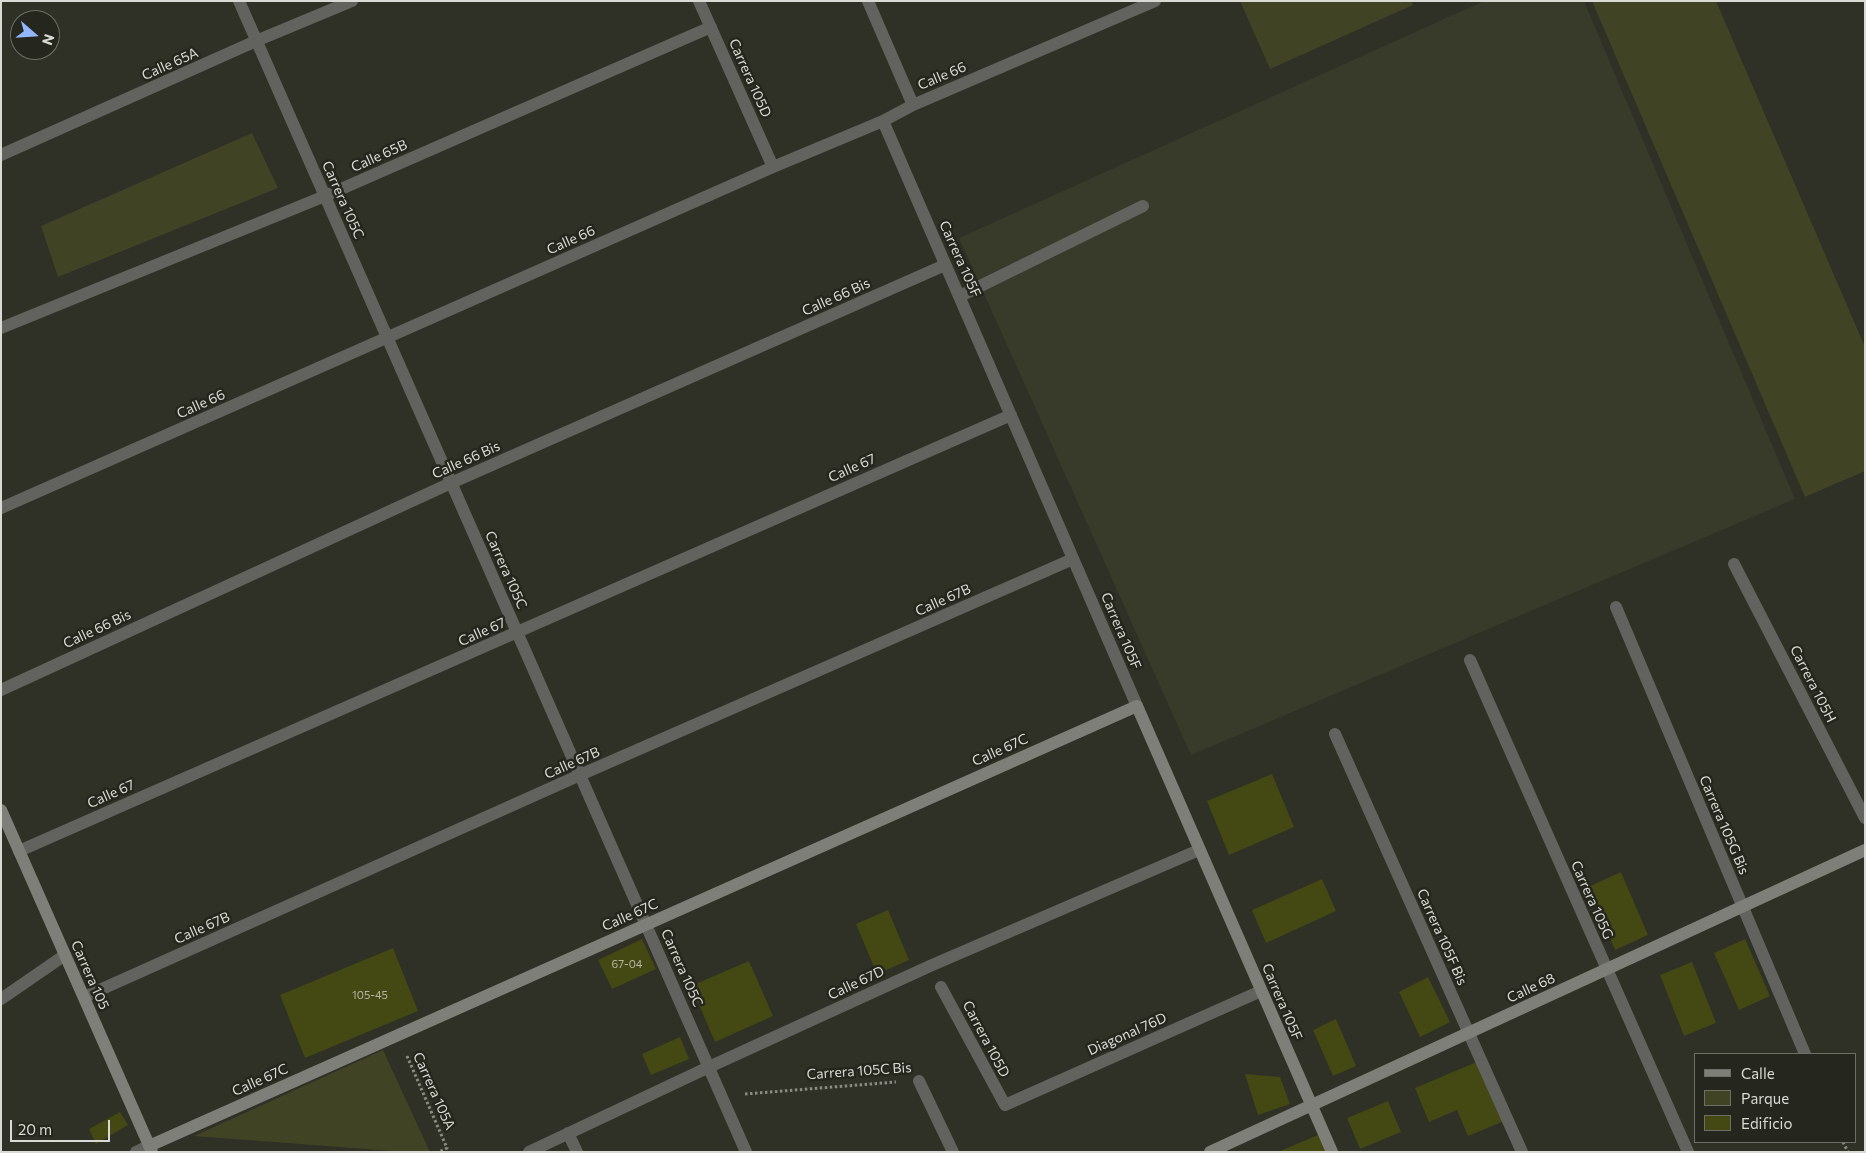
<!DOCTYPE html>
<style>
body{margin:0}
#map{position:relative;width:1866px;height:1153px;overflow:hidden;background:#2f3026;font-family:Commissioner,sans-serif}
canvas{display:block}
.frame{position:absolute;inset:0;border:2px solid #d9dad4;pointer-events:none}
.legend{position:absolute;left:1694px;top:1053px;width:162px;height:90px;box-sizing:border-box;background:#25261d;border:1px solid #6d6e66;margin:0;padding:6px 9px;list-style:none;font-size:15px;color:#d9dad4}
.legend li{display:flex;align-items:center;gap:10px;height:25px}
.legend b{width:25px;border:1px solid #6d6e66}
.north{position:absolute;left:10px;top:10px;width:50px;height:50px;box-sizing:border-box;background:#25261d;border:1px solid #6d6e66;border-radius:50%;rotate:109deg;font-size:14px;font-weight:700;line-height:20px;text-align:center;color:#d9dad4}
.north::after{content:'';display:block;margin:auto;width:18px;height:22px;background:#93b7fd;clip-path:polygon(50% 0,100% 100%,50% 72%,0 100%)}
.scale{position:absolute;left:10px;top:1120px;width:100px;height:22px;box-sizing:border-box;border:2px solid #d9dad4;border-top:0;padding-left:6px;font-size:15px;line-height:18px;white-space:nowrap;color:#d9dad4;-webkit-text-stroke:4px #25261d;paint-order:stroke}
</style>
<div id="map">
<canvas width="1866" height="1153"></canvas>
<div class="frame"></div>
<ul class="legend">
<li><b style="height:6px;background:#7e7f78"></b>Calle</li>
<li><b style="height:14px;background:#404324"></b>Parque</li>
<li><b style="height:14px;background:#444813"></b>Edificio</li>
</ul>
<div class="north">N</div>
<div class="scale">20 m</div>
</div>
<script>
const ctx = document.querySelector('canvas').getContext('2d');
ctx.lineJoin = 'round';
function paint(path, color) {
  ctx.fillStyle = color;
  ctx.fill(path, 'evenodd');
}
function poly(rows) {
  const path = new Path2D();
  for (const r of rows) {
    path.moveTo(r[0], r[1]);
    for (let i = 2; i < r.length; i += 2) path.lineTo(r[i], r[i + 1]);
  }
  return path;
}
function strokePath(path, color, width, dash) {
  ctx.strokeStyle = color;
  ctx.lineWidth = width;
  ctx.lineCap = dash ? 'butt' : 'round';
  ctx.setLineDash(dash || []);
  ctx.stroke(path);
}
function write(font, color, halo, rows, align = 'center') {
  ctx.font = font + ' Commissioner,sans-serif';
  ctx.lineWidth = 5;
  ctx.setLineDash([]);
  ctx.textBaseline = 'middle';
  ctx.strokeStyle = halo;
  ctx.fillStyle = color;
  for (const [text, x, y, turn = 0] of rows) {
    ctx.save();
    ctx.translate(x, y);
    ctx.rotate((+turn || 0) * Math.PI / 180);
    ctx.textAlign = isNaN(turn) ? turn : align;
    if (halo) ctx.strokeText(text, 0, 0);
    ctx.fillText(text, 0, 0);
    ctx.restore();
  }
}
paint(poly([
 [1484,1,1584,1,1795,499,1191,755,959,238]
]), '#383a2a');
paint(poly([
 [1240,1,1411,1,1413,5,1270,69],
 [1592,1,1716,1,1865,347,1865,471,1805,497],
 [252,133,278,188,58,277,41,226],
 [383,1050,430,1152,406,1152,194,1136]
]), '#404324');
paint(poly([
 [1272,774,1294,827,1229,855,1207,801],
 [1621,872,1648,935,1615,950,1588,887],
 [1322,879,1336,911,1266,943,1252,910],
 [888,910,909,960,877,974,856,924],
 [642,939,656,969,612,989,598,960],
 [1745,939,1770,996,1739,1010,1714,953],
 [393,948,418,1011,305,1058,280,995],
 [749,961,773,1016,715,1042,691,986],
 [1692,962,1716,1023,1684,1036,1660,975],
 [1428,977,1450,1022,1420,1037,1399,992],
 [1336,1019,1356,1066,1333,1076,1313,1030],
 [680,1037,689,1059,651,1075,642,1054],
 [1479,1061,1504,1121,1468,1136,1457,1110,1429,1122,1415,1088],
 [1245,1074,1280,1077,1290,1104,1258,1115],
 [1388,1101,1401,1132,1360,1149,1347,1118],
 [120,1112,128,1125,96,1144,89,1129],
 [1318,1135,1326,1152,1278,1152]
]), '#444813');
strokePath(poly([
 [407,1056,447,1148,439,1152],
 [745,1094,896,1082],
 [1843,1142,1848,1152]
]), '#8a8b83', 3, [2.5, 2.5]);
strokePath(poly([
 [960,296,1143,206]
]), '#62635e', 12);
strokePath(poly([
 [239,1,746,1152],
 [699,1,773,167],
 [868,1,913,105],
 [883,121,1137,706],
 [1,155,256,41,352,1],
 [1,328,325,196,711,27],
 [1,508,773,167,883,121,913,105,1155,1],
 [1734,564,1865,818],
 [1616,607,1805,1054],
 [1470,660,1688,1152],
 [1,690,451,483,945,265],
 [1335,734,1522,1152],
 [19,851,1011,415],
 [941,987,1005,1105,1261,991],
 [84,997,580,775,1073,559],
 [1,999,65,955],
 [919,1081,953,1152],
 [568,1133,577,1152],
 [136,1152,149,1146],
 [529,1152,709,1067,930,966,1199,850]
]), '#62635e', 12);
strokePath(poly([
 [1,810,152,1152],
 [149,1146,1137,706,1332,1152],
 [1210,1152,1865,850]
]), '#7e7f78', 12);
write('11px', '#b4b6a4', null, [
 ["67-04",627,964],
 ["105-45",370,995]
]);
write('14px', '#d9dad4', '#25261d', [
 ["Calle 65A",170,64,-24],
 ["Calle 66",942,76,-23],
 ["Carrera 105D",750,78,66],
 ["Calle 65B",379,156,-24],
 ["Carrera 105C",343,200,66],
 ["Calle 66",571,240,-24],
 ["Carrera 105F",960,259,66],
 ["Calle 66 Bis",836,297,-24],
 ["Calle 66",201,404,-24],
 ["Calle 66 Bis",466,460,-24],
 ["Calle 67",852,468,-24],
 ["Carrera 105C",506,570,66],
 ["Calle 67B",943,600,-24],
 ["Calle 66 Bis",97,629,-25],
 ["Carrera 105F",1121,631,67],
 ["Calle 67",482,632,-24],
 ["Carrera 105H",1813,684,63],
 ["Calle 67C",1000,750,-24],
 ["Calle 67B",572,763,-24],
 ["Calle 67",111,794,-24],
 ["Carrera 105G Bis",1724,825,67],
 ["Carrera 105G",1592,900,66],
 ["Calle 67C",630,915,-24],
 ["Calle 67B",202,928,-24],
 ["Carrera 105F Bis",1442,937,66],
 ["Carrera 105C",682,968,66],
 ["Carrera 105",90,975,66],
 ["Calle 67D",856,983,-25],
 ["Calle 68",1531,988,-25],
 ["Carrera 105F",1282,1002,67],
 ["Diagonal 76D",1127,1034,-24],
 ["Carrera 105D",986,1039,62],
 ["Carrera 105C Bis",859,1071,-4],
 ["Calle 67C",260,1080,-24],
 ["Carrera 105A",434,1091,66]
]);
</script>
